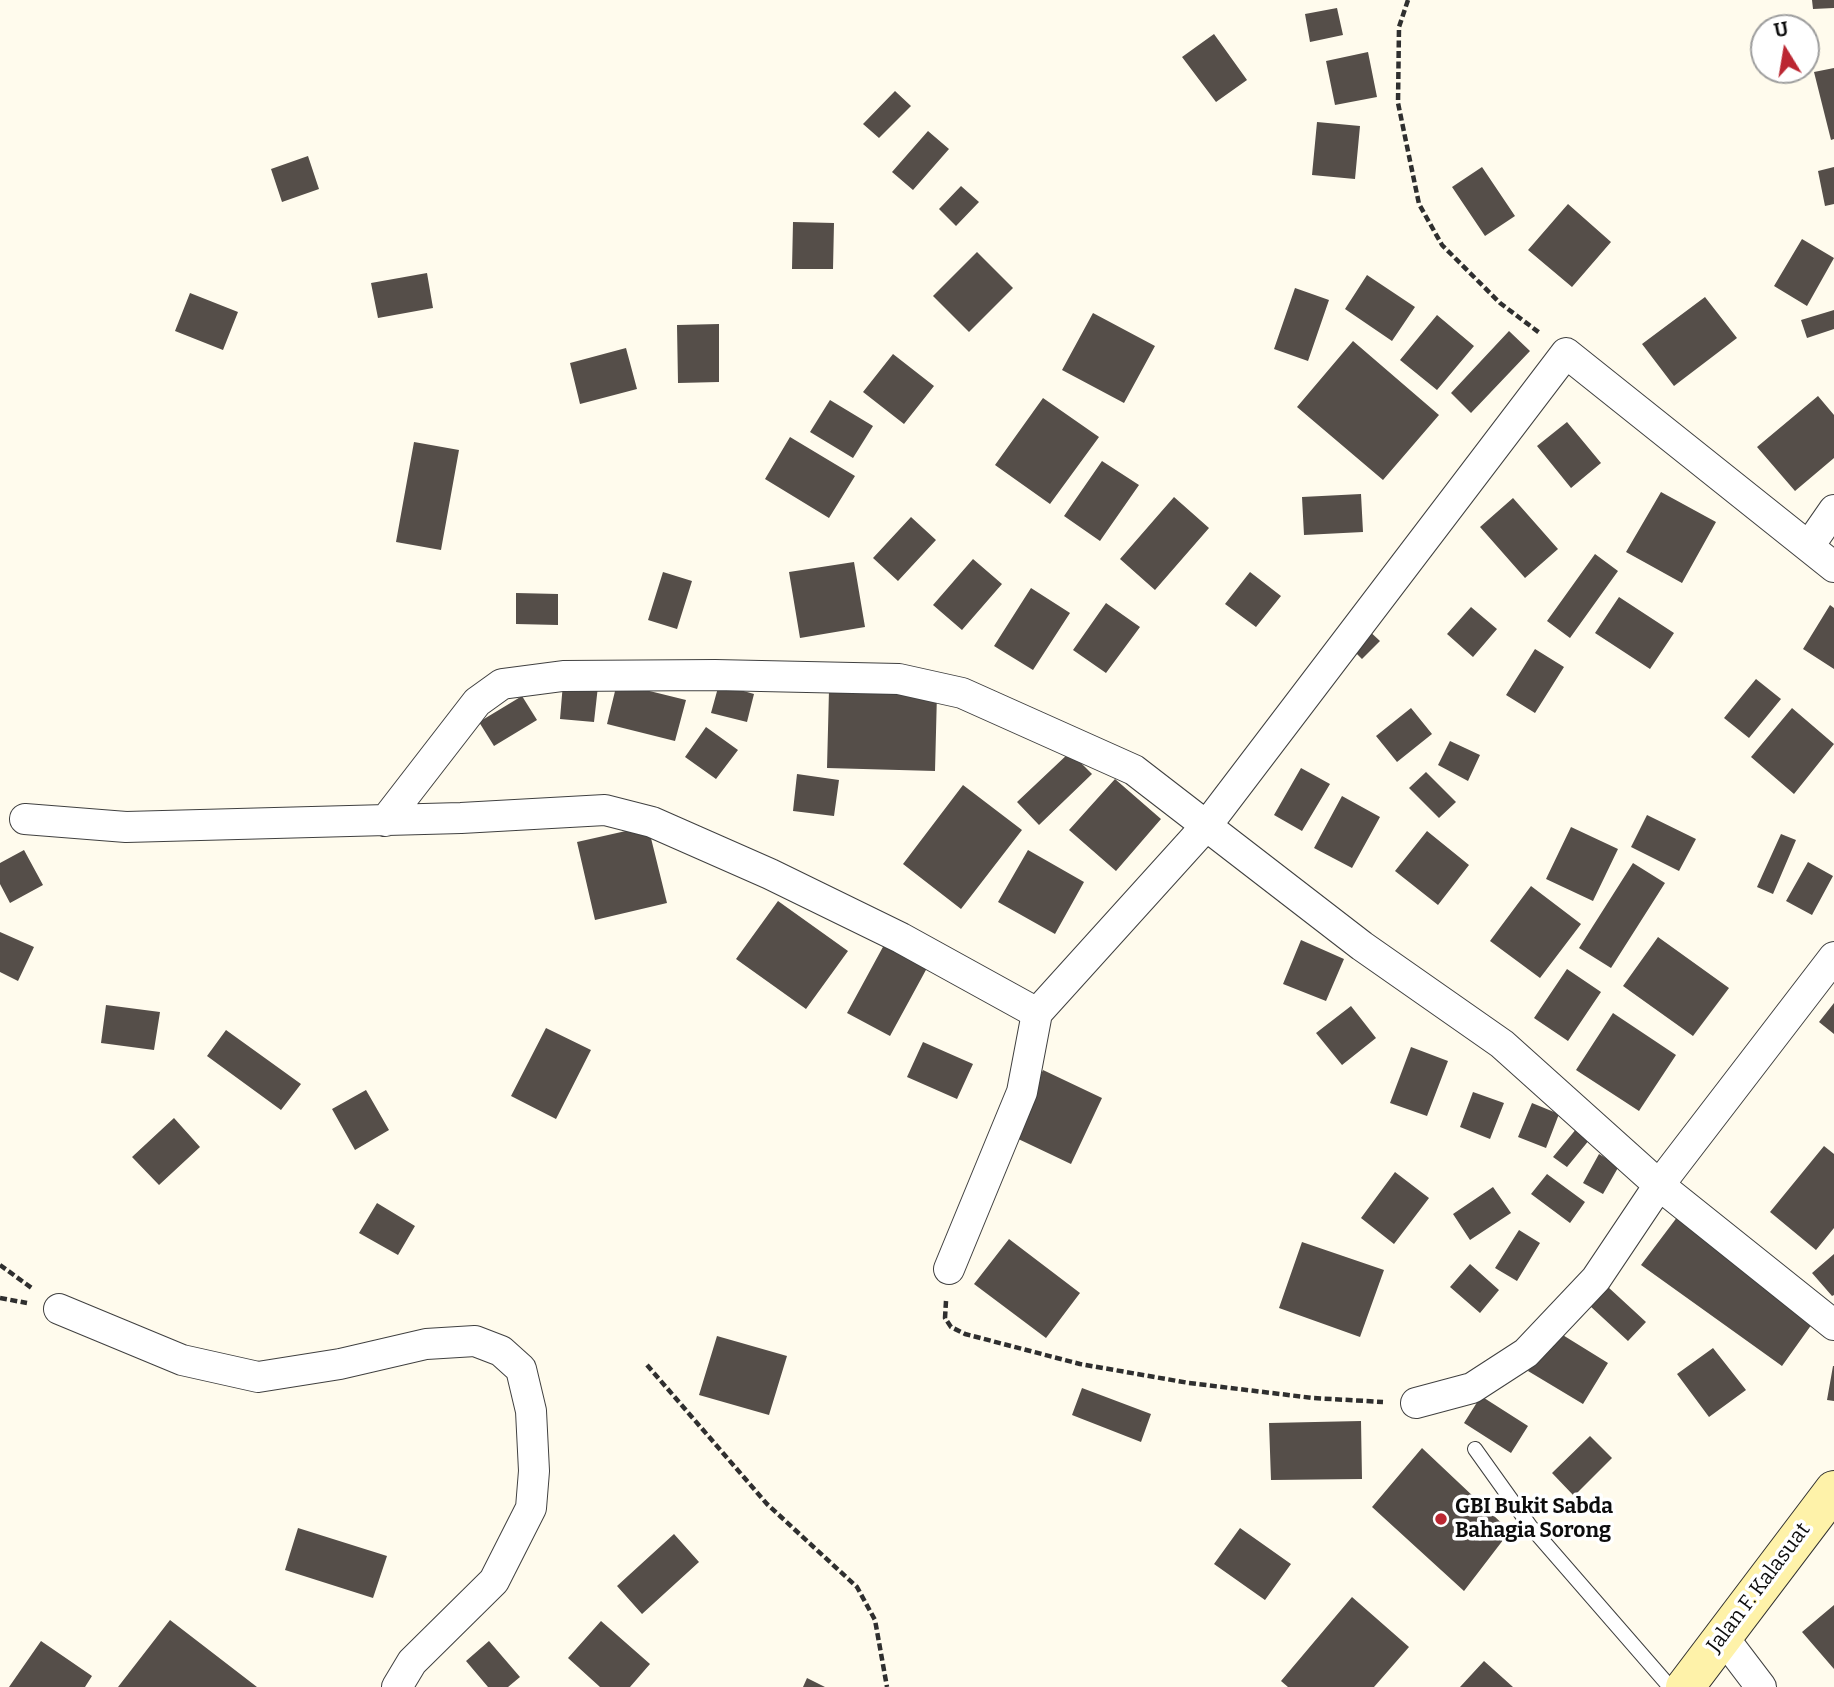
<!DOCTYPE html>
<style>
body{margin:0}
#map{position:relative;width:1834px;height:1687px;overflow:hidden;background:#fffbed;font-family:Bitter,serif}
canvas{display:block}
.north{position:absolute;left:1750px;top:14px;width:70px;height:70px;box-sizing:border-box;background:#fff;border:2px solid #9e9e9e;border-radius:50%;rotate:349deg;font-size:19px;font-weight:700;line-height:28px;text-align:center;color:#0d0d0d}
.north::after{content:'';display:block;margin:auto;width:24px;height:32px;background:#bb2732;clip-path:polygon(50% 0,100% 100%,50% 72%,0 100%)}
</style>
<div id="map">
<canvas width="1834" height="1687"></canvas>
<div class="north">U</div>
</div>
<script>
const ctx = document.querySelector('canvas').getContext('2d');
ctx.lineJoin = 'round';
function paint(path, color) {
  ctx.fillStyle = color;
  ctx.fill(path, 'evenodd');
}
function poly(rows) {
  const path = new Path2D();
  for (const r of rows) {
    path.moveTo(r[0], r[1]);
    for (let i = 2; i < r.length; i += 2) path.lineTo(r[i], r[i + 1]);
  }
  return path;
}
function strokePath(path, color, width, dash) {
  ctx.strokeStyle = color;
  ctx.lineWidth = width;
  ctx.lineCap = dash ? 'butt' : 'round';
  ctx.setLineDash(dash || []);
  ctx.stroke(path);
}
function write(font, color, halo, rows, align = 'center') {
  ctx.font = font + ' Bitter,serif';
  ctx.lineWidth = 7;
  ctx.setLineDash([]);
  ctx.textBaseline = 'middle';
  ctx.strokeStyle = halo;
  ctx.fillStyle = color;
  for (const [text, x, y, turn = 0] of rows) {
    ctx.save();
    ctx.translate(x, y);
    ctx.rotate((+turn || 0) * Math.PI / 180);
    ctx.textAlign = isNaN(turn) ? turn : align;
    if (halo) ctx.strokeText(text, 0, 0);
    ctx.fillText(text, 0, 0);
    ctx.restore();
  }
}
paint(poly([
 [1812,0,1834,0,1834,8,1813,9],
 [1337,8,1343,35,1310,42,1305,14],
 [1214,34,1247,80,1216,102,1182,57],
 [1368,52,1377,97,1335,105,1326,61],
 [1834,68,1834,139,1831,140,1814,72],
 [895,91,911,106,879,138,863,124],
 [1317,122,1360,126,1355,179,1312,175],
 [928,131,949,149,913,190,892,172],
 [308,156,319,189,282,202,271,169],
 [1482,167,1515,216,1485,236,1452,187],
 [1834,167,1834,204,1825,206,1818,171],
 [961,186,979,202,956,226,939,209],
 [1568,204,1611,242,1572,287,1528,250],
 [793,222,834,223,833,269,792,269],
 [1802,239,1834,258,1807,306,1774,286],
 [977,252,1013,288,969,332,933,296],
 [427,273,433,308,378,318,371,283],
 [1367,275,1415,307,1392,341,1345,309],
 [1295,288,1329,300,1308,361,1274,349],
 [190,293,238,312,223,350,175,331],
 [1705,297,1737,338,1674,386,1642,344],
 [1834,310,1834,329,1807,338,1801,320],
 [1093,313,1155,346,1124,403,1062,370],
 [1437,315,1474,346,1437,390,1400,360],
 [719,324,719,382,678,383,677,325],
 [1509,331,1530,351,1471,413,1451,393],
 [1353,341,1439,415,1383,480,1297,407],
 [626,348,637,389,580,404,570,363],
 [893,354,934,386,904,424,863,392],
 [1818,396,1834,415,1834,458,1795,491,1757,447],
 [1043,398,1099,437,1050,504,995,465],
 [830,400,873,426,853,458,810,432],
 [1567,422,1601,463,1571,488,1537,446],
 [790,437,855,476,829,518,765,479],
 [414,442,459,450,441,550,396,542],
 [1102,461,1139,485,1100,541,1064,516],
 [1661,492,1716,522,1682,583,1626,552],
 [1361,494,1363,532,1304,535,1302,497],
 [1174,497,1209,528,1155,590,1120,559],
 [1513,498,1558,549,1525,578,1480,527],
 [911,517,936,540,898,581,873,558],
 [1595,554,1618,571,1570,638,1547,621],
 [973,559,1002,584,962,630,933,605],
 [854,562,865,627,800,638,789,572],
 [663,572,692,581,677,629,648,620],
 [1250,572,1281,596,1256,627,1225,604],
 [1031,588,1070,613,1033,670,994,646],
 [516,593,558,594,558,625,516,624],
 [1619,597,1674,633,1650,669,1595,633],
 [1106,603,1140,627,1106,673,1073,650],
 [1830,605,1834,608,1834,669,1803,649],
 [1471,607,1497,629,1473,657,1447,634],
 [1366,628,1380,641,1362,659,1349,646],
 [1535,649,1564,667,1535,713,1506,695],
 [1756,679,1781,699,1749,738,1724,718],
 [563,683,598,686,594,722,560,719],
 [617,683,686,700,675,741,607,724],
 [719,684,754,694,747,722,711,713],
 [829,690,937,693,935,771,827,768],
 [522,696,537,720,494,746,479,722],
 [1411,708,1432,734,1397,762,1376,736],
 [1792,708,1834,744,1794,794,1751,757],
 [706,727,738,750,716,779,685,757],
 [1450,741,1480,755,1468,781,1438,765],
 [1070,752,1092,774,1039,825,1017,802],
 [1301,768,1330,784,1302,831,1274,815],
 [1426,772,1456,802,1439,818,1409,788],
 [797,774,839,780,834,816,793,811],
 [1115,779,1161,819,1116,871,1069,830],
 [963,785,1022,830,961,909,903,864],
 [1342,796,1380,817,1352,868,1314,848],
 [1647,815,1696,839,1679,871,1631,847],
 [648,826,667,903,595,920,577,842],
 [1571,827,1618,849,1593,901,1546,879],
 [1427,831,1469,865,1438,905,1395,871],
 [1781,834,1796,840,1773,894,1757,887],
 [24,850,43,885,10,903,0,884,0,863],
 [1028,850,1084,882,1055,934,998,902],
 [1808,862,1833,876,1812,915,1786,901],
 [1633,863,1665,883,1611,968,1579,948],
 [1531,886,1581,924,1540,978,1490,941],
 [778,901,848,951,806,1009,736,959],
 [0,932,34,947,18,981,0,972],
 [1658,937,1729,988,1693,1036,1623,986],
 [1301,940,1344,959,1326,1001,1283,984],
 [884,945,927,968,890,1036,847,1013],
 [1567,969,1601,992,1568,1041,1534,1018],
 [1834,1003,1834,1034,1819,1022],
 [106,1005,160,1012,154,1050,101,1043],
 [1351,1006,1376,1038,1342,1065,1316,1033],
 [1613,1013,1676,1055,1639,1111,1576,1070],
 [546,1028,591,1050,556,1119,511,1096],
 [226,1030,301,1084,281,1110,207,1056],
 [923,1042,973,1064,957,1099,907,1077],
 [1411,1047,1448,1061,1427,1116,1390,1103],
 [1043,1070,1102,1098,1071,1164,1012,1136],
 [366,1090,389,1130,355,1150,332,1109],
 [1473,1092,1504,1103,1490,1139,1460,1127],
 [1532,1103,1559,1114,1546,1148,1518,1137],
 [174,1118,200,1147,159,1185,132,1157],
 [1577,1128,1590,1139,1567,1167,1553,1157],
 [1824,1146,1834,1154,1834,1228,1816,1250,1770,1212],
 [1599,1154,1619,1166,1603,1194,1583,1183],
 [1395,1172,1429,1198,1394,1244,1361,1218],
 [1547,1174,1585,1202,1570,1223,1531,1194],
 [1493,1187,1511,1213,1470,1240,1453,1214],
 [377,1203,415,1226,398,1255,359,1233],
 [1678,1216,1817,1317,1782,1366,1641,1265],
 [1519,1230,1540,1243,1517,1281,1495,1268],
 [1009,1239,1080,1293,1046,1338,974,1284],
 [1302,1242,1384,1270,1360,1337,1279,1308],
 [1834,1254,1834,1295,1832,1296,1812,1273],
 [1470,1264,1499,1290,1480,1313,1450,1287],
 [1608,1287,1646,1322,1628,1341,1590,1306],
 [1553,1329,1608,1363,1583,1404,1528,1371],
 [717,1336,787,1356,769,1415,699,1395],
 [1713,1348,1746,1390,1709,1417,1677,1374],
 [1833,1366,1834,1366,1834,1401,1827,1400],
 [1082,1388,1151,1414,1141,1442,1072,1415],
 [1481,1396,1528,1426,1511,1453,1464,1423],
 [1361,1421,1362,1479,1271,1480,1269,1423],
 [1590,1436,1612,1458,1574,1496,1552,1473],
 [1422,1448,1510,1531,1464,1591,1372,1507],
 [298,1528,387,1556,373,1598,285,1570],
 [1240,1528,1291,1564,1265,1600,1214,1564],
 [674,1534,699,1562,642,1614,617,1586],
 [1352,1597,1409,1647,1374,1687,1288,1687,1281,1681],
 [1834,1605,1834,1669,1802,1632],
 [170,1620,257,1687,118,1687],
 [601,1621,650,1664,630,1687,600,1687,568,1658],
 [41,1641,92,1676,85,1687,9,1687],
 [489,1641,520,1677,508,1687,488,1687,466,1661],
 [1484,1661,1513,1687,1460,1687],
 [807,1678,825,1687,803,1687]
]), '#554e49');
const lane = poly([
 [1475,1449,1530,1526,1670,1687]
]);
const street = poly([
 [1809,546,1834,510],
 [25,819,126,827,461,818,605,810,652,822,770,874,901,938,1037,1013,1207,825,1566,353,1834,567],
 [385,821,477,702,502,684,563,676,715,675,899,679,962,693,1134,770,1362,946,1502,1044,1659,1185,1834,1325],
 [949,1269,1022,1092,1037,1013],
 [59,1309,182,1360,258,1377,340,1364,426,1344,475,1341,501,1351,521,1369,531,1411,534,1471,531,1508,494,1581,412,1662,397,1687],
 [1416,1403,1472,1388,1526,1353,1596,1279,1659,1185,1834,957],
 [1723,1637,1761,1687]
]);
const secondary = poly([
 [1685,1687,1834,1490]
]);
strokePath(lane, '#404040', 16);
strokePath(street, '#404040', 32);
strokePath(secondary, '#2f2f2f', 40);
strokePath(poly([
 [1408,0,1399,27,1398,103,1419,204,1442,245,1500,303,1541,334],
 [0,1265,33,1289],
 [0,1298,27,1303],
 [946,1301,945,1318,951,1327,965,1334,1080,1364,1189,1383,1313,1398,1383,1402],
 [647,1365,767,1504,857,1587,875,1620,887,1687]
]), '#2f2f2f', 4.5, [7, 3.5]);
strokePath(lane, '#fff', 14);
strokePath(street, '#fff', 30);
strokePath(secondary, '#fef2a9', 38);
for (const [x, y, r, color] of [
 [1441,1519,7,"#bb2732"]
]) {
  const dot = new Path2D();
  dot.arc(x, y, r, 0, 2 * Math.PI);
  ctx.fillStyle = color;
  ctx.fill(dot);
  strokePath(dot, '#fff', 2.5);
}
write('bold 21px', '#0d0d0d', '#fff', [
 ["GBI Bukit Sabda",1455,1507],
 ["Bahagia Sorong",1455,1531]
], 'left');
write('21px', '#0d0d0d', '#fff', [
 ["Jalan F. Kalasuat",1759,1588,-53]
]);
</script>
